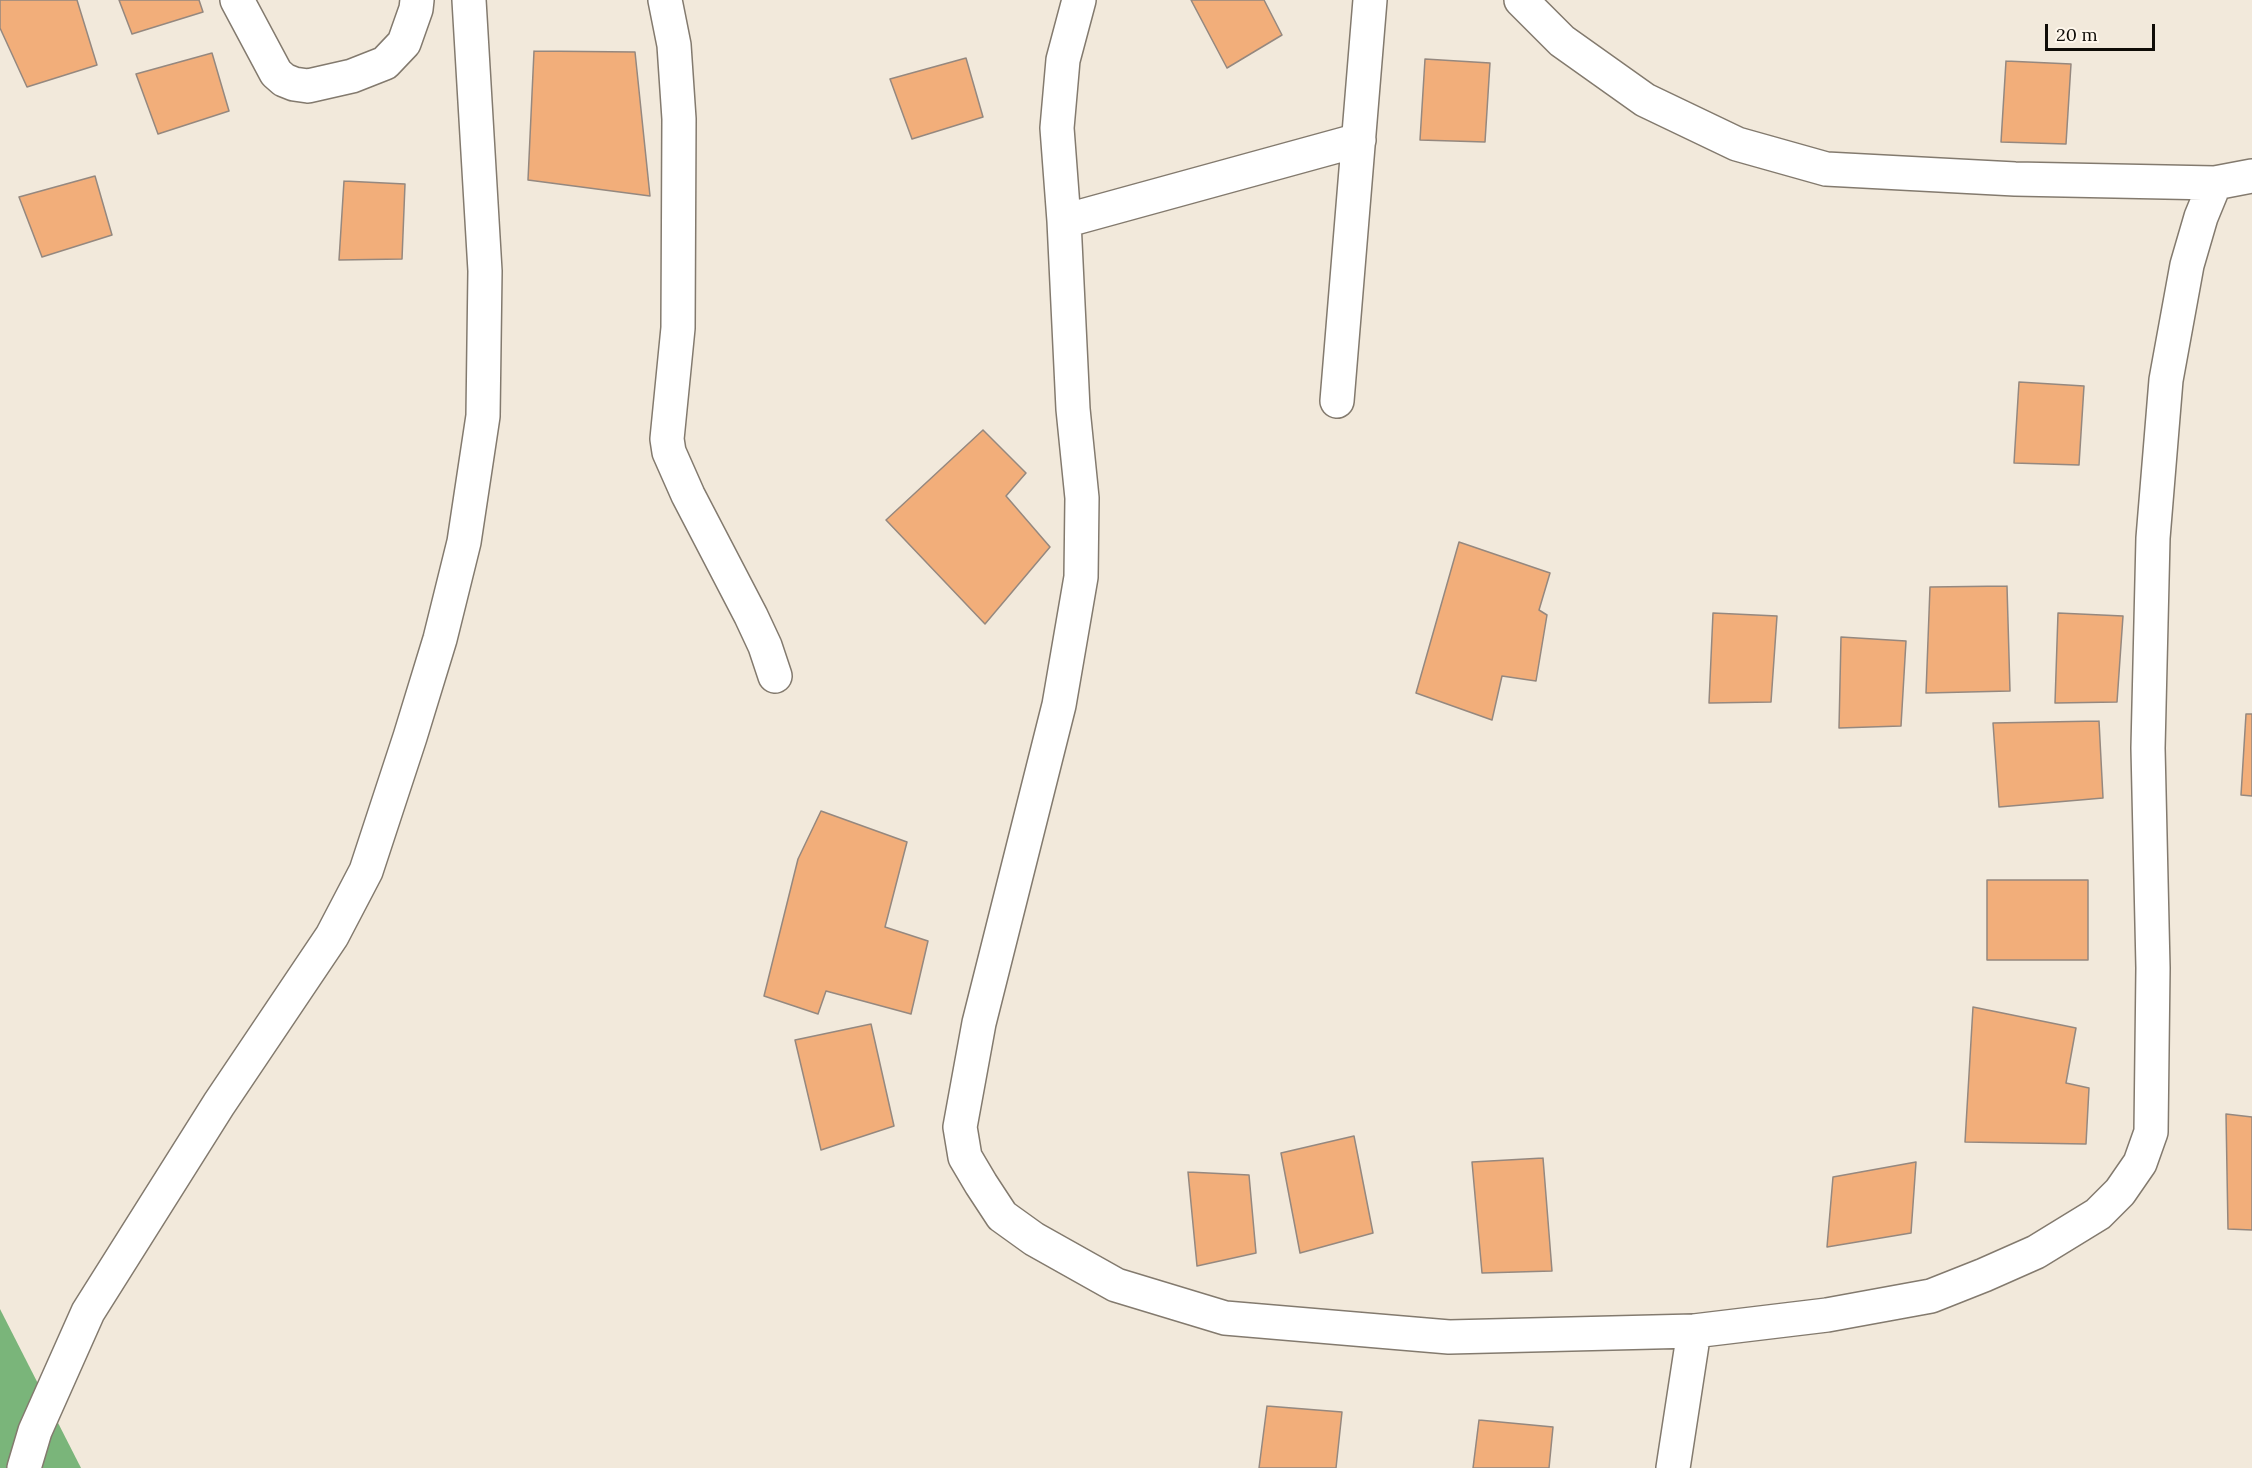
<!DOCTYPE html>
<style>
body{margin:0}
#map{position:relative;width:2252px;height:1468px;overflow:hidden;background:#f2e9db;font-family:Lora,serif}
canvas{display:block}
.scale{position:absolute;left:2045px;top:24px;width:110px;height:27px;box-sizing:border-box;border:3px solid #0f0c07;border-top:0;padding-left:8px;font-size:18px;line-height:21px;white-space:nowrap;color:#0f0c07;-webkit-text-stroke:4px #fef6eb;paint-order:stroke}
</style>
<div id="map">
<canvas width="2252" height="1468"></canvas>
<div class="scale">20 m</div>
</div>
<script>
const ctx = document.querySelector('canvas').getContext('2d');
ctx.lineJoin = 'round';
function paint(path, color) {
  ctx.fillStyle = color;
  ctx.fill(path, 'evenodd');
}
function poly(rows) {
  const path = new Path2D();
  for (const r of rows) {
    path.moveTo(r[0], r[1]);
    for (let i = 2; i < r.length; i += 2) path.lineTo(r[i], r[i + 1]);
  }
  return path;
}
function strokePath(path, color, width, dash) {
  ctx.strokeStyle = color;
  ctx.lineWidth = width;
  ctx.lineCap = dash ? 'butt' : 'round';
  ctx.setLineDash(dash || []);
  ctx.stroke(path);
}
paint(poly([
 [0,1309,81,1468,0,1468]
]), '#7ab57a');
const building = poly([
 [0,0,77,0,97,65,27,87,0,28,0,0],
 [119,0,199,0,203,12,132,34,119,0],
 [1191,0,1264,0,1282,35,1227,68,1191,0],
 [534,51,635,52,650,196,528,180,534,51],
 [212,53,229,111,158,134,136,74,212,53],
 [966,58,983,117,912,139,890,79,966,58],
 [1425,59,1490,63,1485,142,1420,140,1425,59],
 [2006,61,2071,64,2066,144,2001,142,2006,61],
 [95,176,112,235,42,257,19,197,95,176],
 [344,181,405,184,402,259,339,260,344,181],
 [2019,382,2084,386,2079,465,2014,463,2019,382],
 [983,430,1026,473,1006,496,1050,547,985,624,886,520,983,430],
 [1459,542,1550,573,1539,610,1547,615,1536,681,1502,676,1492,720,1416,693,1459,542],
 [2007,586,2010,691,1926,693,1930,587,2007,586],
 [1713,613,1777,616,1771,702,1709,703,1713,613],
 [2058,613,2123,616,2117,702,2055,703,2058,613],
 [1841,637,1906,641,1901,726,1839,728,1841,637],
 [2246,714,2252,714,2252,796,2241,795,2246,714],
 [2099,721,2103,798,1999,807,1993,723,2099,721],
 [821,811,907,842,885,927,928,941,911,1014,826,991,818,1014,764,996,798,859,821,811],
 [1987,880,2088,880,2088,960,1987,960,1987,880],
 [1973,1007,2076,1028,2066,1083,2089,1088,2086,1144,1965,1142,1973,1007],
 [871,1024,894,1126,821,1150,795,1040,871,1024],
 [2226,1114,2252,1117,2252,1230,2228,1229,2226,1114],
 [1354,1136,1373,1233,1300,1253,1281,1153,1354,1136],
 [1543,1158,1552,1271,1482,1273,1472,1162,1543,1158],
 [1916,1162,1911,1233,1827,1247,1833,1177,1916,1162],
 [1188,1172,1249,1175,1256,1253,1197,1266,1188,1172],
 [1267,1406,1342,1412,1336,1468,1259,1468,1267,1406],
 [1479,1420,1553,1427,1549,1468,1473,1468,1479,1420]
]);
paint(building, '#f2ae7a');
strokePath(building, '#95887f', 1.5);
const minor = poly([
 [237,0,276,73,284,80,294,84,308,86,352,76,385,63,404,43,416,9,417,0],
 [665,0,674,45,679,119,678,328,667,439,669,452,688,495,751,616,765,646,775,676],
 [1079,0,1063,60,1057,128,1064,221,1073,409,1082,498,1081,577,1059,705,979,1023,960,1127,965,1157,981,1184,1002,1216,1034,1239,1116,1285,1225,1318,1449,1337,1694,1331,1827,1315,1931,1296,1984,1275,2036,1252,2098,1214,2120,1192,2140,1163,2151,1132,2153,968,2148,748,2153,538,2166,380,2187,265,2201,217,2215,183,2252,176],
 [1521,0,1562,41,1645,100,1737,144,1826,169,2015,179,2215,183],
 [1064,221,1359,140],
 [1337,401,1370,0],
 [24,1468,35,1431,88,1312,219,1104,332,936,366,871,410,737,440,639,464,542,483,416,485,271,469,0],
 [1673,1468,1694,1331]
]);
strokePath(minor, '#837a6e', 36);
strokePath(minor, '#fff', 33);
</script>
